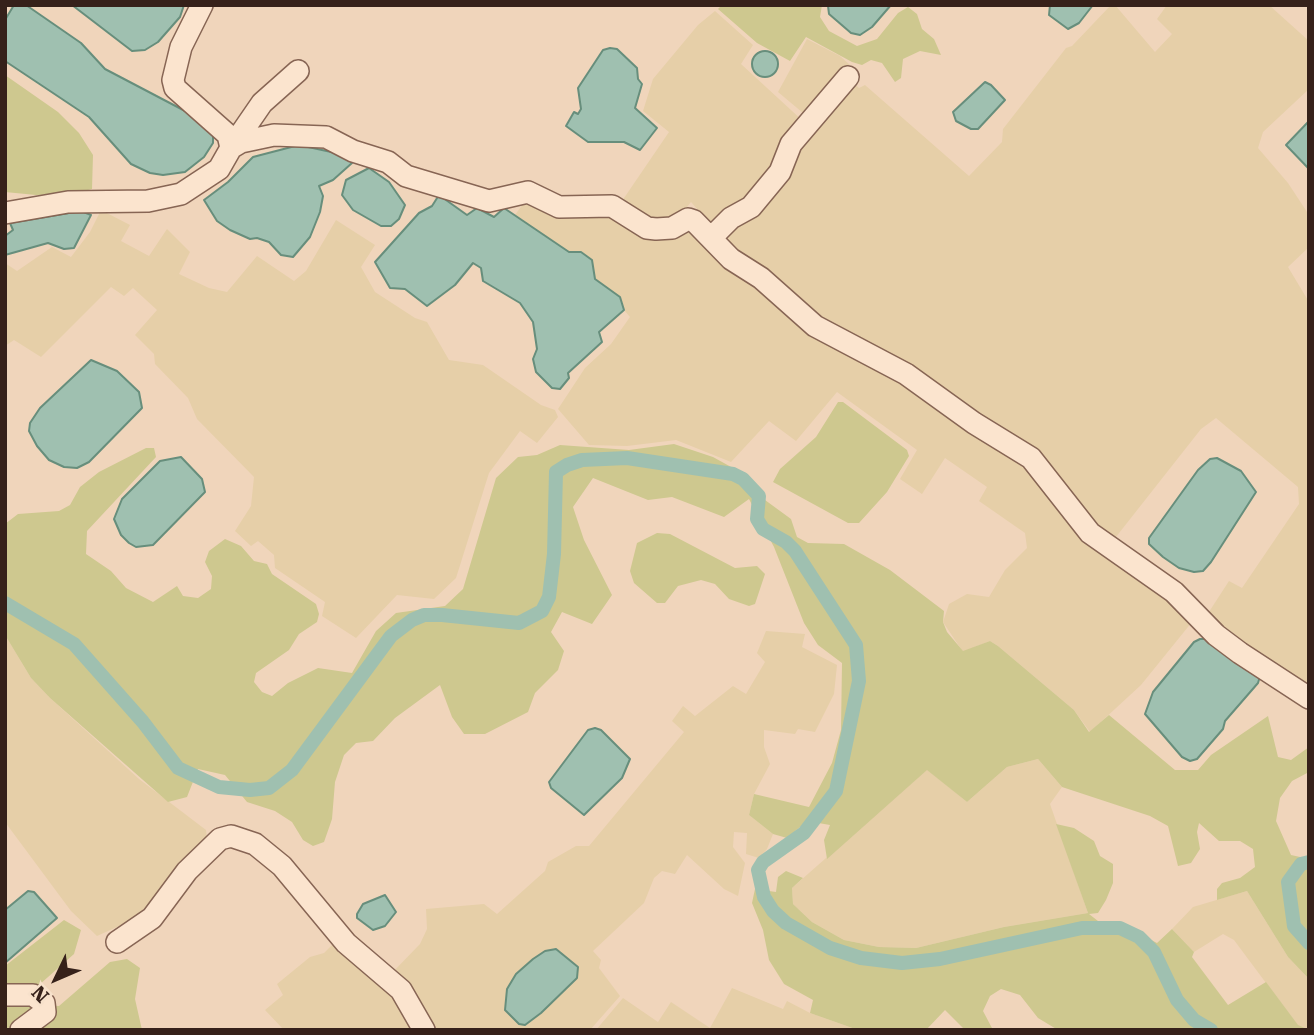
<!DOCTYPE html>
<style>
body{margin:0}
#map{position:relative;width:1314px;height:1035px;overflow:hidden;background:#f0d5bb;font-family:"Roboto Serif",serif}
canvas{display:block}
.frame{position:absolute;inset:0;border:7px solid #36211a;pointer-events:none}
.north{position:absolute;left:21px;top:944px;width:70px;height:70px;-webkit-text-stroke:5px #f7e1cb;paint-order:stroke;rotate:226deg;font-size:19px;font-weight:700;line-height:28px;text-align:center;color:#36211a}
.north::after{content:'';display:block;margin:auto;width:24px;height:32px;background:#36211a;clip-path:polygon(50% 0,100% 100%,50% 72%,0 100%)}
</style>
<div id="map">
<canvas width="1314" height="1035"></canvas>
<div class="frame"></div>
<div class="north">N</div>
</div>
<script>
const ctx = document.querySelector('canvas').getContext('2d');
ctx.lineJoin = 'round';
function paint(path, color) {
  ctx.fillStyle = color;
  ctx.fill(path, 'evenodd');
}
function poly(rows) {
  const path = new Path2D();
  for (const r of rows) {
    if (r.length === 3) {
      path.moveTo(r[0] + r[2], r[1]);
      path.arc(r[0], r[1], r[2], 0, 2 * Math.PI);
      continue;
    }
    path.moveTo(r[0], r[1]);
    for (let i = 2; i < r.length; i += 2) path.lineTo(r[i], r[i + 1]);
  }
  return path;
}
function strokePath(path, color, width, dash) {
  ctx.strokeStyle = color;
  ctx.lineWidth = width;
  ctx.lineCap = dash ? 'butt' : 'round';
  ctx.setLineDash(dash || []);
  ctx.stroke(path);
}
paint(poly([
 [1111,5,1115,5,1155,52,1172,34,1157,19,1167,5,1269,5,1309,41,1309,89,1263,132,1258,148,1288,183,1309,215,1309,247,1288,267,1309,302,1309,691,1205,618,1229,581,1242,588,1299,504,1298,487,1216,418,1201,429,1112,542,1093,531,1037,458,858,349,716,237,849,79,859,88,865,85,969,176,1002,142,1003,129,1066,48,1072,46],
 [715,11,753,45,741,64,804,122,779,163,746,203,731,205,711,225,691,202,682,213,658,224,622,201,669,132,643,111,653,79,698,25],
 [807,39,840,56,850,65,846,75,809,118,778,92],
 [528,197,685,223,1030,462,1192,622,1141,685,1090,732,1074,710,998,646,990,641,963,652,943,622,949,604,967,594,989,597,1005,570,1027,548,1025,533,979,501,987,487,945,458,922,494,900,479,917,450,837,392,796,441,769,421,731,462,676,440,627,446,589,445,558,409,585,368,611,344,630,317,624,310,620,297,595,279,581,252,569,252,515,215],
 [101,210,130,225,121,241,149,256,167,229,190,252,179,274,209,288,227,292,257,256,294,281,306,271,336,220,375,245,361,267,375,292,415,318,427,322,449,360,483,365,541,405,555,410,558,417,537,443,520,431,489,473,456,578,434,599,397,595,356,638,322,616,325,602,275,568,274,555,258,541,251,546,235,531,251,506,254,477,197,419,188,398,155,364,154,354,135,335,157,310,133,288,124,296,111,287,41,357,14,340,5,346,5,263,17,271,52,247,71,257,90,232],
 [766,631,805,634,802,647,837,665,834,694,815,732,798,729,795,734,764,730,764,747,770,764,754,794,749,815,773,834,767,849,759,858,746,854,747,833,734,832,733,847,745,863,738,896,724,889,687,855,675,874,662,871,654,878,644,903,593,951,601,960,599,968,620,996,590,1030,430,1030,389,976,420,944,427,929,426,909,484,904,497,914,545,871,548,862,576,846,589,846,684,732,672,721,683,706,695,716,733,686,746,694,765,662,757,653],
 [5,635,31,678,50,698,139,779,206,830,207,839,141,916,97,936,71,911,5,822],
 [1038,759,1062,787,1050,804,1088,913,1004,927,916,948,879,947,844,940,812,922,793,904,792,888,927,769,967,802,1007,767],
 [1247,891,1288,957,1309,979,1309,1030,1298,1026,1234,940,1223,934,1194,952,1172,929,1193,907],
 [336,941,381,982,419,1030,284,1030,265,1010,283,995,277,984,310,957,324,953],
 [732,988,783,1009,787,1001,810,1013,858,1030,596,1030,623,998,658,1022,671,1002,710,1028]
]), '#e6cfa8');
paint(poly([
 [722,5,822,5,820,17,829,31,857,46,877,39,898,13,908,7,917,14,922,29,934,39,941,55,920,51,903,59,901,78,895,82,882,63,871,60,862,65,852,62,806,37,790,61,757,43,718,9],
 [5,75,58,112,79,133,93,155,92,189,73,194,36,195,5,192],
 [838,402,843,402,907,450,909,456,887,492,859,523,848,523,773,482,780,469,816,437],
 [674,444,713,457,751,478,765,500,791,519,797,537,808,543,844,544,890,570,944,611,943,622,947,632,963,651,990,641,998,646,1074,710,1089,732,1109,715,1175,770,1198,770,1211,755,1268,716,1278,757,1291,760,1309,747,1309,772,1292,781,1280,798,1276,821,1291,855,1309,859,1309,979,1288,957,1247,891,1217,900,1217,889,1222,883,1240,878,1255,867,1253,849,1240,841,1219,841,1199,823,1197,832,1200,849,1191,863,1178,866,1168,826,1150,816,1062,787,1038,759,1007,767,967,802,927,770,827,859,824,840,830,825,807,821,787,838,773,834,749,815,754,794,809,807,832,763,841,730,842,663,818,645,804,623,774,547,749,499,724,517,672,497,648,500,593,478,573,507,584,540,612,595,592,624,562,612,551,632,564,651,558,670,535,693,528,712,485,734,464,734,452,717,440,685,395,718,373,741,356,743,344,755,335,782,332,819,324,842,313,846,303,840,292,822,275,811,247,802,225,775,198,769,187,797,168,802,50,698,31,678,5,635,5,524,18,514,59,511,70,505,80,487,99,472,146,448,154,448,156,457,87,531,86,554,111,571,126,588,153,602,177,586,183,596,198,598,211,589,212,576,205,562,209,551,225,539,241,546,254,561,267,564,272,574,316,604,319,614,317,622,299,634,289,650,256,673,254,682,262,692,272,696,288,683,318,668,352,673,376,631,396,613,445,606,463,589,496,478,518,457,537,455,560,445,629,450],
 [657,533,670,534,735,568,757,566,765,574,755,604,749,606,729,599,715,584,701,580,678,586,665,603,657,603,634,583,630,571,637,543],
 [1056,824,1074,828,1094,841,1100,856,1113,864,1113,883,1106,900,1098,913,1089,914,1098,921,1122,925,1157,943,1172,929,1194,952,1192,957,1228,1005,1266,982,1298,1025,1309,1030,1058,1030,1038,1018,1020,995,1001,989,990,996,983,1011,993,1030,965,1030,945,1010,926,1030,858,1030,810,1013,813,1000,784,984,769,960,763,930,752,903,755,889,776,892,778,877,786,871,803,878,792,888,793,904,812,922,844,940,879,947,916,948,1004,927,1088,913],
 [64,920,81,930,74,954,39,985,37,1005,59,1006,110,962,127,959,140,968,135,999,142,1030,44,1030,20,1021,5,1030,5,966]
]), '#cec88f');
const water = poly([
 [14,5,26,5,81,43,105,69,187,112,213,134,213,143,204,157,185,172,163,175,150,173,131,164,89,117,5,61,5,20,14,5],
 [72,5,184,5,180,17,158,42,145,50,132,51,72,5],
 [891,5,872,27,860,35,851,33,829,14,828,6,891,5],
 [1050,5,1093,5,1079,23,1068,29,1049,15,1050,5],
 [610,48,617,49,637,68,638,79,642,84,635,108,657,128,640,150,624,142,588,142,566,126,574,112,578,114,581,109,578,88,603,50,610,48],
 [765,64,13],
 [985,82,991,85,1005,100,978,129,971,129,956,121,953,112,985,82],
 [1309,121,1309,169,1286,145,1309,121],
 [299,145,345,155,352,163,333,180,319,186,323,196,320,212,310,237,293,257,281,255,269,242,257,238,250,239,230,230,217,221,204,200,228,182,253,157,299,145],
 [369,168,389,182,405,205,399,219,391,226,381,226,353,210,342,195,346,180,369,168],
 [439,195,467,215,477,208,494,217,504,208,569,252,581,252,592,260,595,279,620,297,624,310,599,332,602,342,568,373,569,378,560,389,552,388,536,372,533,359,537,349,533,322,520,303,483,281,481,268,473,263,455,285,427,306,405,289,390,288,375,262,419,213,432,206,439,195],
 [81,211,91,215,74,248,64,249,48,243,5,255,5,236,13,230,10,223,81,211],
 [91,360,117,371,139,392,142,408,89,462,77,468,64,467,49,460,37,446,29,431,30,423,40,408,91,360],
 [181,457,202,479,205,492,153,545,136,547,129,543,121,535,114,519,122,499,160,461,181,457],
 [1217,458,1241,471,1256,492,1211,562,1203,571,1194,572,1179,568,1163,557,1149,544,1149,538,1198,470,1210,459,1217,458],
 [1200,639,1208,639,1260,676,1258,683,1225,721,1223,729,1197,759,1190,761,1182,757,1145,714,1153,692,1194,642,1200,639],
 [595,728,601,730,630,759,622,778,584,815,551,788,549,782,588,730,595,728],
 [28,891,34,892,57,918,5,963,5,910,28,891],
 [385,895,396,912,385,926,373,930,357,918,357,914,363,904,385,895],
 [556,949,578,967,577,978,541,1013,525,1025,519,1024,505,1010,507,989,516,974,533,959,545,951,556,949]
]);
paint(water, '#9fc0b0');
strokePath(water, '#678e7c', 2);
strokePath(poly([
 [5,603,74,644,143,722,178,768,219,787,250,790,269,788,292,770,391,636,412,620,424,615,442,615,519,623,542,611,549,597,554,554,556,472,567,465,582,460,627,458,733,474,743,479,759,496,757,519,763,529,786,542,795,551,856,645,859,681,836,791,804,833,763,862,758,870,764,897,773,911,786,923,830,948,861,958,902,963,940,959,1082,928,1120,928,1139,937,1154,952,1177,1000,1194,1020,1211,1030],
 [1309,862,1301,864,1288,882,1294,926,1309,943]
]), '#9fc0b0', 14);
const minor = poly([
 [231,148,241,142,274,135,326,137,353,151,388,162,406,176,489,201,528,192,559,207,612,206,647,228,656,229,672,228,688,219,694,221,731,259,761,278,815,326,906,374,974,423,1031,458,1090,533,1174,592,1216,635,1240,653,1309,698],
 [231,148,262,103,298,71],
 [5,213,68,202,148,201,181,194,219,169,231,148,228,135,175,88,173,80,181,47,202,5],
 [712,237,731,218,751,207,780,172,791,144,848,77],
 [117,942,152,918,187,871,220,839,231,836,255,844,282,866,346,943,401,990,424,1030],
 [5,995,33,995,44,1003,45,1012,21,1030]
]);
strokePath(minor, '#876554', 24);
strokePath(minor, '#fbe4ce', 21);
</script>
